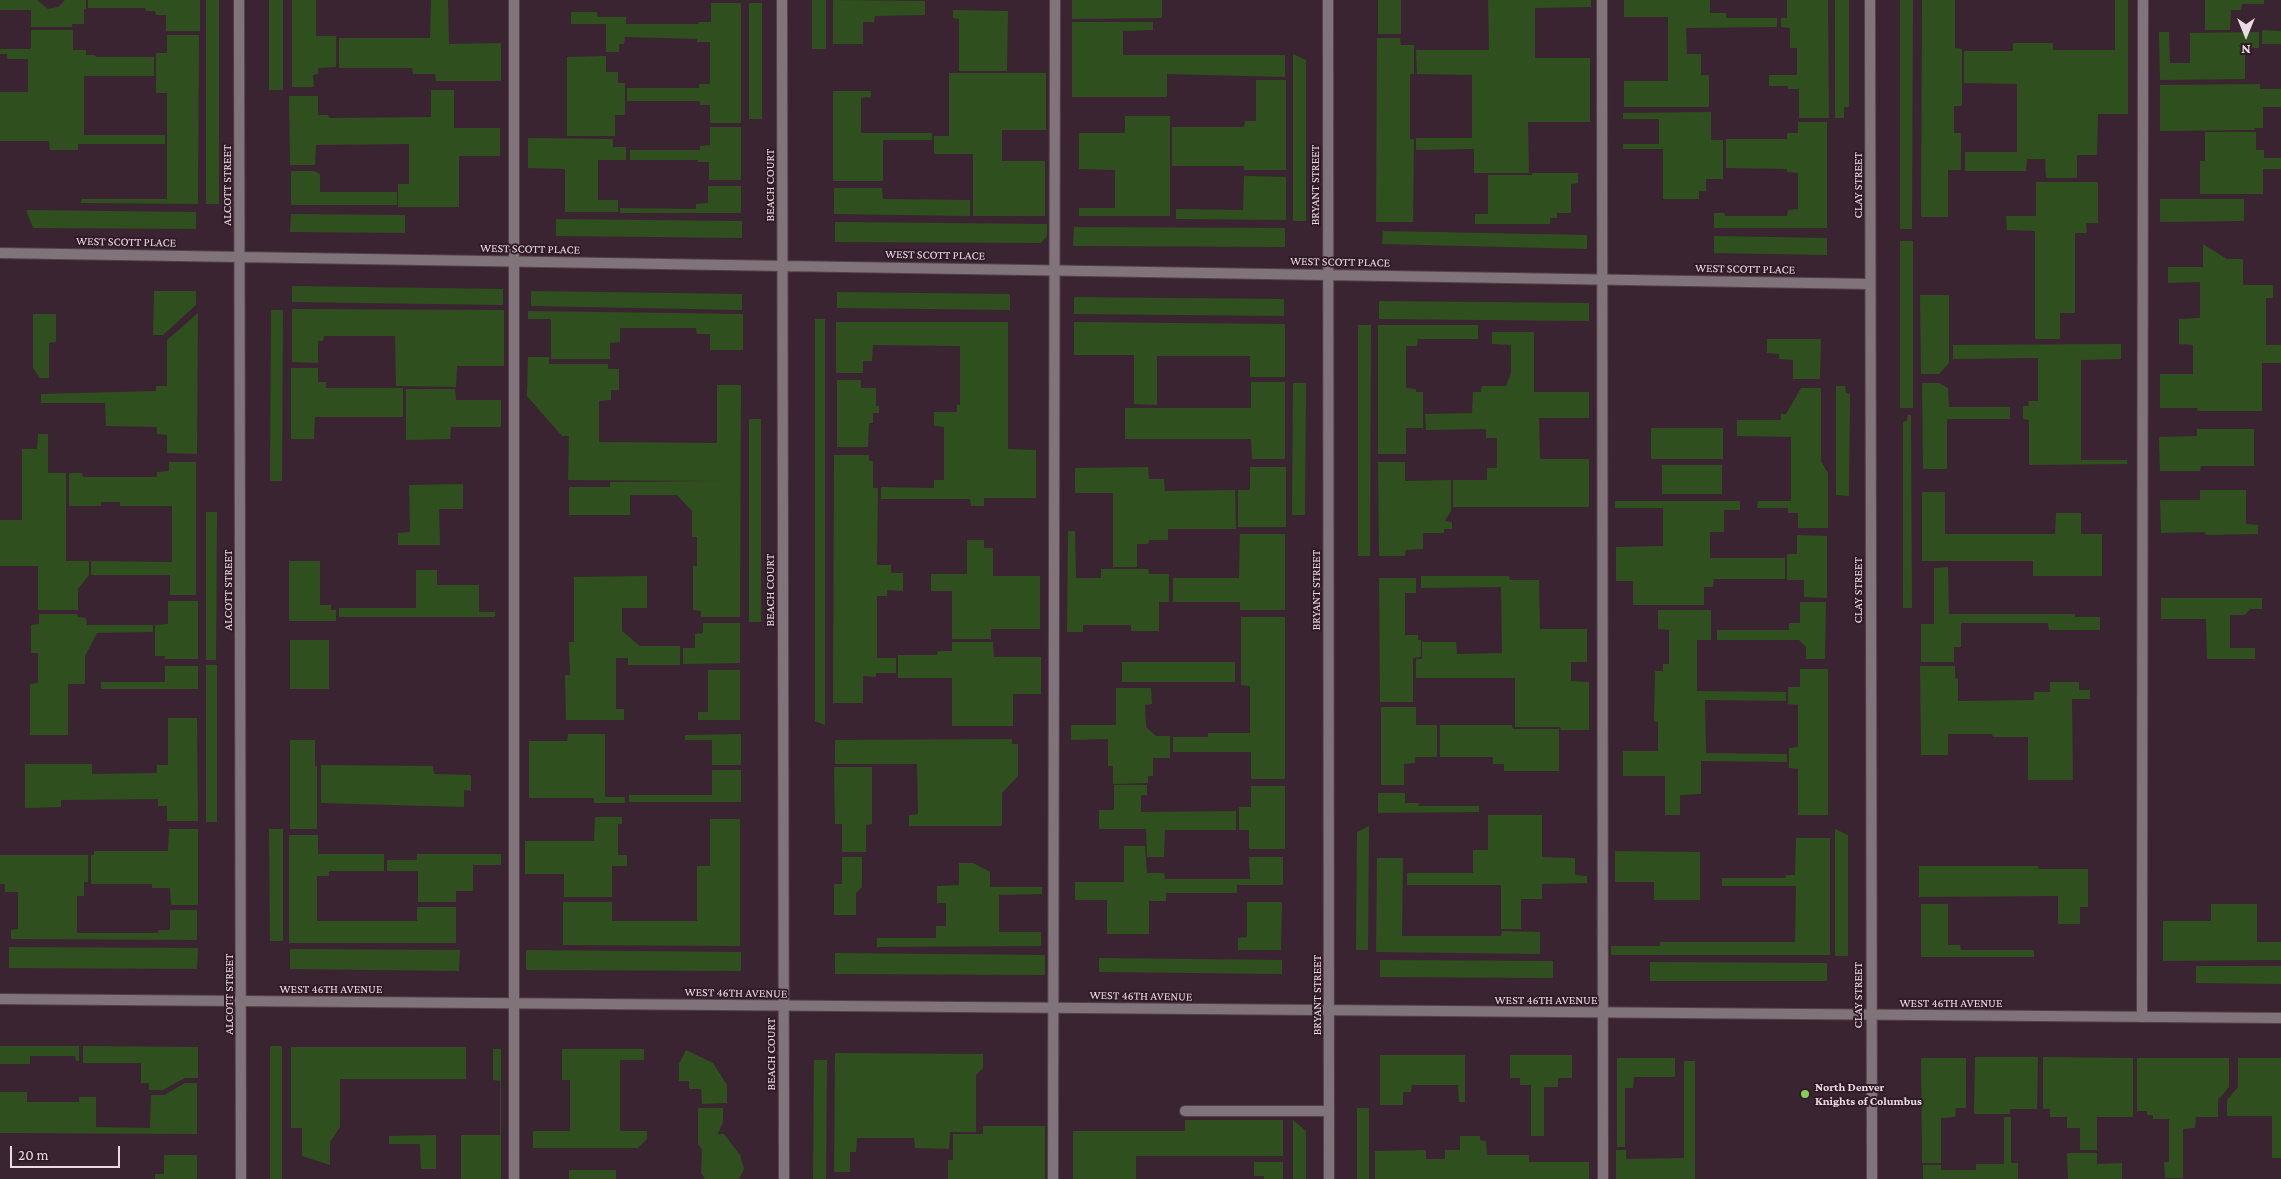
<!DOCTYPE html>
<style>
body{margin:0}
#map{position:relative;width:2281px;height:1179px;overflow:hidden;background:#3a2431;font-family:"Crimson Pro",serif}
canvas{display:block}
.north{position:absolute;left:2221px;top:10px;width:50px;height:50px;-webkit-text-stroke:4px #301b27;paint-order:stroke;rotate:180deg;font-size:14px;font-weight:700;line-height:20px;text-align:center;color:#eadbe3}
.north::after{content:'';display:block;margin:auto;width:18px;height:22px;background:#eadbe3;clip-path:polygon(50% 0,100% 100%,50% 72%,0 100%)}
.scale{position:absolute;left:10px;top:1146px;width:110px;height:22px;box-sizing:border-box;border:2px solid #eadbe3;border-top:0;padding-left:6px;font-size:15px;line-height:18px;white-space:nowrap;color:#eadbe3;-webkit-text-stroke:4px #301b27;paint-order:stroke}
</style>
<div id="map">
<canvas width="2281" height="1179"></canvas>
<div class="north">N</div>
<div class="scale">20 m</div>
</div>
<script>
const ctx = document.querySelector('canvas').getContext('2d');
ctx.lineJoin = 'round';
function paint(path, color) {
  ctx.fillStyle = color;
  ctx.fill(path, 'evenodd');
}
function poly(rows) {
  const path = new Path2D();
  for (const r of rows) {
    path.moveTo(r[0], r[1]);
    for (let i = 2; i < r.length; i += 2) path.lineTo(r[i], r[i + 1]);
  }
  return path;
}
function strokePath(path, color, width, dash) {
  ctx.strokeStyle = color;
  ctx.lineWidth = width;
  ctx.lineCap = dash ? 'butt' : 'round';
  ctx.setLineDash(dash || []);
  ctx.stroke(path);
}
function write(font, color, halo, rows, align = 'center') {
  ctx.font = font + ' "Crimson Pro",serif';
  ctx.lineWidth = 4;
  ctx.setLineDash([]);
  ctx.textBaseline = 'middle';
  ctx.strokeStyle = halo;
  ctx.fillStyle = color;
  for (const [text, x, y, turn = 0] of rows) {
    ctx.save();
    ctx.translate(x, y);
    ctx.rotate((+turn || 0) * Math.PI / 180);
    ctx.textAlign = isNaN(turn) ? turn : align;
    if (halo) ctx.strokeText(text, 0, 0);
    ctx.fillText(text, 0, 0);
    ctx.restore();
  }
}
paint(poly([
 [0,0,37,0,48,9,58,7,65,0,86,0,86,9,84,9,84,24,72,24,72,27,31,27,31,10,0,10],
 [88,0,200,0,200,31,166,31,166,15,156,15,155,11,146,11,145,8,88,8],
 [206,0,219,0,219,204,206,204],
 [269,0,283,0,283,90,269,90],
 [292,0,316,0,316,36,336,36,336,67,318,68,318,74,313,75,314,87,292,87],
 [431,0,448,0,449,44,501,43,501,81,436,81,435,74,413,74,412,68,339,68,339,38,430,38],
 [812,0,826,0,826,49,812,49],
 [833,0,925,1,925,15,875,16,874,22,863,22,863,44,833,44],
 [1072,0,1162,0,1162,18,1072,19],
 [1378,0,1414,0,1401,0,1401,34,1378,34],
 [1488,0,1591,0,1591,7,1535,8,1535,58,1590,58,1590,122,1528,122,1529,173,1474,173,1474,149,1416,150,1416,138,1472,138,1472,75,1417,74,1416,50,1489,50],
 [1624,0,1710,0,1710,13,1726,13,1726,18,1777,18,1777,27,1686,28,1687,54,1701,54,1701,75,1709,75,1709,107,1624,107,1624,81,1668,81,1668,17,1624,17],
 [1787,0,1828,0,1829,118,1799,118,1799,89,1788,89,1788,86,1769,86,1769,75,1797,75,1797,48,1790,48,1790,28,1781,27,1781,18,1787,18],
 [1835,0,1849,0,1849,107,1844,107,1844,118,1835,118],
 [1900,0,1913,0,1912,229,1900,229],
 [1922,0,1955,0,1955,48,1962,49,1962,106,1954,106,1954,133,1961,133,1961,170,1948,170,1948,217,1921,217],
 [2115,0,2128,0,2128,114,2098,114,2097,155,2077,155,2077,178,2046,178,2045,159,2027,159,2026,171,1965,171,1965,152,2017,152,2017,84,1964,83,1964,51,2013,51,2013,43,2053,43,2053,50,2115,50],
 [2205,0,2264,0,2264,4,2242,4,2241,10,2231,10,2230,30,2205,30],
 [711,3,741,3,741,123,710,123,710,105,700,105,700,101,627,101,627,88,699,88,699,84,710,84,710,42,697,42,697,39,625,37,624,44,619,44,619,52,606,52,606,24,571,24,571,12,597,12,598,17,626,17,626,24,698,24,699,22,711,22],
 [749,3,762,3,762,119,749,119],
 [953,10,1008,11,1007,71,959,71,959,19,953,18],
 [1072,22,1153,22,1153,30,1123,31,1123,55,1285,55,1285,77,1167,74,1167,97,1072,97],
 [31,30,73,30,73,50,86,50,86,55,95,55,96,57,154,57,154,76,84,76,84,135,165,135,165,144,78,144,78,150,50,150,49,141,0,141,0,92,28,92,28,59,7,59,7,54,0,54,0,49,31,49],
 [2262,30,2281,31,2281,44,2262,44],
 [2159,32,2169,32,2170,63,2190,63,2190,33,2259,32,2259,48,2245,48,2245,79,2160,80],
 [167,35,199,35,198,204,81,203,81,199,167,199,167,93,156,93,156,53,167,53],
 [1377,38,1400,38,1401,45,1414,45,1414,74,1410,74,1410,139,1414,139,1413,222,1376,222],
 [1293,54,1306,60,1306,221,1293,221],
 [606,56,606,72,618,72,618,83,625,83,625,115,615,115,615,136,567,136,567,57],
 [949,73,1046,73,1046,130,1002,130,1002,161,1045,161,1045,216,973,216,973,154,934,154,934,136,949,136],
 [1256,80,1286,80,1286,170,1244,170,1244,166,1172,166,1172,127,1244,127,1245,121,1256,121],
 [2260,84,2260,89,2281,89,2281,107,2263,107,2263,128,2255,128,2254,130,2160,131,2160,85],
 [431,90,454,90,454,128,500,128,500,156,459,156,459,207,398,207,398,184,409,184,409,144,316,145,315,165,290,165,289,96,318,96,318,115,328,115,329,118,431,117],
 [833,91,871,91,871,97,861,98,861,133,932,133,932,140,883,140,883,181,833,181],
 [1711,112,1711,140,1723,140,1723,179,1706,179,1706,191,1699,191,1699,199,1663,199,1663,149,1623,149,1623,144,1659,144,1659,119,1623,119,1623,113],
 [1125,116,1170,116,1170,216,1079,216,1079,208,1115,208,1115,170,1079,169,1079,133,1125,133],
 [1798,122,1827,122,1827,228,1714,228,1714,213,1724,213,1725,216,1787,216,1788,210,1798,209,1798,173,1787,172,1787,169,1726,168,1726,139,1787,139,1787,133,1798,133],
 [710,127,741,127,741,180,709,180,709,162,698,162,698,160,630,160,630,150,700,150,700,146,710,145],
 [2205,132,2256,132,2256,150,2264,150,2264,158,2281,158,2281,169,2263,169,2263,194,2200,194,2200,161,2205,161],
 [528,138,613,139,613,147,626,147,626,160,598,160,598,200,618,200,618,212,565,212,565,169,528,168],
 [291,171,314,171,320,174,320,192,397,192,397,205,291,205],
 [1532,173,1578,173,1578,183,1571,184,1571,213,1557,213,1557,218,1550,218,1550,224,1475,224,1475,214,1488,214,1488,175,1532,175],
 [1244,176,1286,177,1286,220,1176,219,1176,209,1243,210],
 [2036,182,2098,182,2098,223,2086,223,2087,233,2075,233,2075,313,2060,313,2060,339,2035,339,2035,231,2007,230,2006,216,2036,216],
 [708,186,741,186,741,213,620,213,620,208,696,209,696,204,708,203],
 [834,188,882,188,883,199,970,200,970,216,834,214],
 [2160,199,2244,199,2244,221,2160,222],
 [26,210,196,212,196,229,33,228],
 [291,214,405,215,405,233,290,232],
 [556,219,742,221,742,238,556,236],
 [835,222,1047,224,1047,236,1041,243,835,242],
 [1074,227,1285,228,1285,247,1073,246],
 [1383,231,1587,235,1587,249,1382,244],
 [1714,236,1827,238,1827,255,1714,253],
 [1900,241,1913,241,1913,408,1900,408],
 [2203,244,2227,259,2243,259,2243,285,2273,285,2273,298,2266,298,2266,345,2281,345,2281,363,2262,363,2262,411,2198,411,2197,408,2160,408,2160,374,2193,374,2193,345,2179,344,2179,319,2200,318,2200,282,2168,283,2168,267,2203,267],
 [292,286,503,289,503,305,292,302],
 [154,291,196,291,196,305,163,335,153,335],
 [531,291,742,294,742,310,531,306],
 [837,292,1010,294,1010,310,837,308],
 [1920,295,1949,295,1949,363,1939,374,1921,374],
 [1074,297,1284,299,1284,316,1074,314],
 [1379,301,1589,303,1589,321,1379,319],
 [292,309,504,310,504,366,457,366,456,387,396,386,395,336,324,336,323,341,318,341,318,363,292,362],
 [271,310,283,310,282,481,270,481],
 [528,311,743,314,743,350,710,350,710,334,697,334,696,328,620,328,620,342,610,343,610,359,551,359,551,319,528,319],
 [198,313,197,454,167,453,167,435,157,434,157,427,106,426,105,403,41,403,41,394,156,391,156,386,167,386,167,340],
 [33,314,56,314,56,342,49,343,49,378,40,378,33,368],
 [815,319,825,319,825,725,815,721],
 [836,322,1008,322,1008,449,1036,450,1036,498,984,498,984,506,971,506,970,499,881,499,881,487,934,488,934,480,944,480,944,427,934,426,934,412,957,412,957,405,960,405,960,346,873,345,872,361,863,361,863,373,836,373],
 [1074,322,1285,324,1285,377,1250,377,1250,356,1157,356,1157,405,1134,404,1134,355,1074,355],
 [1358,325,1371,325,1370,556,1358,556],
 [1378,325,1478,325,1478,339,1418,339,1417,346,1406,346,1406,388,1416,389,1416,392,1423,392,1423,428,1406,428,1406,454,1378,454],
 [1492,332,1534,332,1534,392,1589,392,1589,418,1539,418,1540,459,1589,459,1589,507,1453,507,1453,480,1487,480,1487,468,1497,468,1497,438,1486,438,1486,429,1426,430,1425,414,1472,413,1473,392,1481,392,1482,386,1506,386,1511,373,1511,345,1492,344],
 [1767,339,1821,339,1820,379,1793,379,1793,360,1779,359,1779,354,1767,353],
 [2121,344,2121,359,2081,360,2081,460,2127,460,2127,464,2029,465,2029,420,2023,419,2023,406,2029,406,2028,401,2038,401,2038,358,1953,359,1953,345],
 [528,357,549,357,549,364,608,364,608,369,619,369,619,390,611,390,611,400,599,401,599,442,717,443,717,385,741,385,740,617,701,617,701,611,693,610,693,566,697,566,697,537,692,537,692,511,677,495,630,495,630,515,569,515,569,487,610,487,610,482,721,481,568,480,569,436,562,436,527,396],
 [291,368,318,368,318,382,326,382,326,388,403,388,403,417,315,417,314,439,291,439],
 [837,380,861,380,861,388,876,388,876,406,879,406,879,413,873,413,873,423,869,423,868,447,837,447],
 [1251,382,1285,382,1285,459,1252,459,1251,439,1125,439,1125,408,1251,408],
 [1293,383,1306,383,1305,515,1292,515],
 [1922,383,1939,383,1948,388,1949,407,2010,407,2010,419,1947,419,1947,469,1923,469],
 [1836,386,1845,386,1846,393,1850,394,1849,496,1836,495],
 [1801,388,1821,388,1821,461,1828,473,1828,528,1798,528,1798,513,1788,513,1788,508,1757,508,1758,501,1791,501,1791,437,1737,436,1737,420,1781,420,1781,414,1786,414],
 [406,389,455,389,456,400,501,400,501,427,451,427,450,439,406,440],
 [1908,415,1911,415,1912,608,1903,608,1903,422,1907,421],
 [749,419,761,419,761,622,749,622],
 [1651,428,1723,428,1723,459,1651,459],
 [2197,429,2254,429,2254,466,2201,466,2200,471,2160,471,2159,437,2197,436],
 [38,434,48,434,48,473,66,473,66,561,89,561,89,575,78,589,78,610,38,610,38,566,0,566,0,520,22,520,22,449,37,449],
 [834,455,869,455,869,461,873,461,873,488,878,488,877,565,891,565,891,573,903,573,903,591,887,590,887,596,877,596,877,658,896,658,896,673,876,673,876,677,863,676,863,703,833,703],
 [169,462,196,462,196,595,170,595,170,575,91,575,91,561,172,562,172,506,120,506,120,502,101,502,101,506,69,506,69,473,82,473,83,477,157,477,157,472,169,471],
 [1378,462,1405,462,1405,481,1451,480,1451,511,1445,521,1452,522,1452,529,1444,529,1444,533,1423,533,1423,549,1406,550,1405,556,1379,556],
 [1662,465,1722,465,1722,494,1662,494],
 [1148,467,1149,479,1164,479,1165,491,1235,490,1236,529,1168,529,1168,540,1149,540,1148,544,1137,544,1137,567,1113,567,1113,493,1075,493,1075,468],
 [1250,467,1286,467,1286,527,1238,527,1238,490,1250,490],
 [463,484,463,509,439,509,440,545,398,545,398,533,410,532,409,485],
 [2200,490,2246,490,2246,524,2258,525,2258,534,2206,535,2205,532,2161,533,2160,500,2200,500],
 [1922,492,1945,492,1945,534,2055,534,2056,513,2081,513,2081,534,2102,534,2102,576,2033,576,2033,561,1922,561],
 [1615,501,1740,501,1740,510,1724,510,1724,532,1710,532,1710,558,1785,558,1785,579,1714,579,1713,587,1704,587,1704,605,1633,605,1633,581,1616,581,1616,547,1663,546,1663,508,1615,508],
 [206,512,217,512,216,660,206,660],
 [1068,531,1075,531,1076,578,1101,578,1101,569,1148,569,1149,574,1169,574,1169,602,1159,602,1159,631,1131,631,1131,625,1083,625,1083,632,1067,632],
 [1240,534,1285,534,1285,610,1240,610,1240,602,1173,602,1173,578,1239,578],
 [1797,535,1827,536,1827,598,1804,597,1804,580,1787,580,1787,554,1797,554],
 [967,540,984,540,984,548,993,548,993,576,1040,576,1040,629,991,629,991,639,952,639,952,591,931,591,931,574,967,574],
 [289,561,320,561,320,605,331,605,331,610,336,610,336,621,289,621],
 [1948,567,1949,614,2075,614,2075,617,2100,617,2100,630,2049,630,2048,623,1961,623,1961,647,1954,647,1954,662,1921,662,1921,624,1934,624,1934,568],
 [416,570,437,570,437,585,479,585,479,612,495,612,495,617,339,617,339,608,416,608],
 [647,576,647,608,622,608,622,631,640,646,680,646,680,665,628,665,628,658,616,658,616,709,624,709,624,720,566,720,565,675,570,675,569,642,574,642,574,577],
 [1421,576,1509,576,1510,580,1539,580,1540,629,1587,629,1587,662,1571,662,1571,681,1589,682,1589,730,1561,730,1560,727,1515,727,1515,678,1416,678,1416,659,1422,659,1422,642,1456,642,1457,654,1502,653,1501,587,1421,588],
 [1379,578,1416,578,1416,593,1405,593,1405,635,1418,635,1418,640,1421,640,1421,657,1413,658,1413,702,1380,702],
 [2161,598,2262,598,2262,609,2250,609,2245,615,2230,615,2230,648,2255,648,2255,659,2207,659,2206,619,2161,619],
 [168,601,198,601,198,659,164,659,165,656,155,656,155,625,168,624],
 [1800,602,1826,602,1825,659,1806,659,1806,647,1799,640,1717,640,1717,630,1789,630,1789,623,1800,623],
 [1658,610,1711,610,1711,640,1697,640,1697,691,1786,692,1786,701,1705,700,1706,753,1787,754,1787,762,1701,761,1701,794,1680,795,1680,815,1665,815,1665,776,1623,776,1623,751,1658,751,1658,722,1654,721,1655,671,1663,671,1663,664,1669,664,1669,630,1658,629],
 [39,614,77,614,78,617,86,618,87,625,153,625,153,632,97,633,85,656,85,684,68,684,68,735,30,735,30,684,38,683,38,653,31,653,31,625,39,624],
 [1241,617,1285,617,1285,779,1251,779,1251,752,1173,752,1173,737,1208,737,1208,733,1250,733,1250,686,1241,685],
 [703,623,740,623,740,663,683,664,683,648,695,648,695,634,703,633],
 [290,640,329,640,329,689,290,689],
 [952,642,993,642,994,657,1041,657,1041,694,1013,694,1013,726,952,726,952,678,898,678,898,655,937,655,938,651,952,651],
 [1122,662,1235,662,1235,682,1122,682],
 [206,665,217,665,217,822,206,822],
 [165,666,198,666,198,689,101,689,101,682,165,682],
 [1920,666,1955,666,1955,678,1958,679,1958,701,2034,700,2034,692,2050,692,2050,682,2079,682,2079,690,2090,690,2090,699,2072,699,2073,780,2028,780,2028,737,1993,737,1992,734,1948,734,1948,755,1921,755],
 [1800,669,1828,669,1828,815,1798,815,1798,769,1789,768,1789,748,1798,747,1798,705,1788,704,1788,687,1800,687],
 [708,670,740,670,740,720,698,720,698,712,708,712],
 [1116,688,1151,688,1152,704,1145,705,1146,727,1156,736,1170,736,1170,758,1153,758,1153,776,1148,776,1148,783,1113,784,1113,766,1108,766,1108,739,1071,740,1071,725,1116,725],
 [1381,707,1416,707,1416,725,1437,725,1437,757,1415,757,1415,763,1404,764,1404,785,1381,785],
 [168,718,197,718,198,821,167,821,167,806,158,806,158,799,61,800,61,807,25,808,25,764,92,764,92,774,157,773,157,765,168,765],
 [1440,725,1512,725,1513,729,1559,729,1559,771,1504,771,1504,764,1493,764,1493,757,1440,757],
 [568,734,605,734,605,797,625,797,625,803,594,803,594,798,529,798,529,741,567,741],
 [741,734,741,765,712,765,712,740,685,740,685,735],
 [1012,739,1012,744,1018,744,1018,776,1002,793,1002,826,909,826,909,815,918,814,917,764,835,764,835,740],
 [290,740,315,740,315,766,317,766,317,829,290,829],
 [321,765,433,766,434,774,471,775,471,791,464,790,464,807,321,803],
 [834,767,872,767,872,824,866,825,866,852,842,852,842,824,835,824],
 [712,770,741,770,741,802,629,802,629,795,712,795],
 [1114,785,1147,785,1147,795,1141,795,1141,812,1236,811,1236,830,1165,830,1164,857,1147,857,1146,829,1099,829,1099,810,1114,810],
 [1251,786,1285,786,1285,849,1249,849,1249,830,1239,830,1239,807,1251,807],
 [1378,793,1405,793,1405,803,1418,803,1419,806,1479,806,1479,812,1378,813],
 [1488,815,1542,815,1542,857,1575,858,1575,875,1587,876,1587,883,1542,884,1542,899,1521,899,1521,929,1501,929,1501,885,1407,885,1407,873,1473,873,1473,850,1488,850],
 [595,817,622,817,622,824,618,824,618,855,627,855,627,866,612,866,612,897,564,897,564,874,525,874,525,841,594,841],
 [710,819,740,819,740,946,563,945,563,902,612,902,612,921,697,921,697,866,710,866],
 [1369,826,1368,950,1356,950,1357,832],
 [169,829,198,829,198,905,171,905,170,888,152,888,152,884,91,884,91,855,94,855,94,851,168,851],
 [269,829,283,829,283,941,270,941],
 [1835,829,1848,835,1848,956,1835,956],
 [289,835,318,835,318,854,384,854,384,871,329,871,329,876,317,876,317,921,417,921,417,907,456,907,456,943,289,943],
 [1796,838,1830,838,1830,955,1611,955,1611,946,1660,946,1660,942,1795,942,1796,886,1722,886,1722,878,1785,878,1786,875,1795,875],
 [1124,846,1145,846,1147,873,1164,873,1165,879,1250,879,1249,857,1283,857,1283,885,1237,885,1237,893,1166,893,1166,901,1149,901,1149,934,1107,934,1107,900,1075,900,1075,882,1124,882],
 [1615,851,1700,852,1700,900,1654,900,1654,882,1615,882],
 [417,854,501,854,501,865,473,865,473,891,456,891,456,902,418,902,418,871,387,871,387,860,417,860],
 [0,855,88,855,88,882,84,882,84,896,77,896,77,933,158,933,159,930,170,930,170,910,197,910,197,940,11,939,11,930,18,929,18,892,5,892,5,884,0,884],
 [842,857,862,857,862,887,856,893,856,915,834,915,834,884,842,884],
 [1377,858,1403,858,1402,936,1501,936,1502,931,1540,932,1540,954,1376,952],
 [959,863,973,863,990,872,990,887,1042,887,1042,894,999,895,999,932,1041,932,1041,946,877,947,877,938,936,938,936,926,946,926,946,903,937,903,937,886,959,885],
 [1919,866,2038,866,2039,869,2088,869,2088,907,2080,907,2080,924,2058,924,2058,896,1919,897],
 [1247,902,1282,902,1281,950,1238,950,1238,938,1247,937],
 [1921,904,1948,904,1948,945,1960,945,1961,950,2034,950,2034,957,1921,957],
 [2211,904,2257,904,2257,942,2281,942,2281,960,2163,961,2163,921,2211,921],
 [9,947,198,948,197,969,9,968],
 [290,949,460,950,459,971,290,969],
 [526,950,741,952,741,971,526,970],
 [835,953,1045,955,1045,975,835,974],
 [1099,958,1282,960,1282,974,1099,972],
 [1380,960,1553,961,1553,978,1380,977],
 [1650,962,1827,963,1827,981,1650,981],
 [2196,966,2281,966,2281,984,2196,983],
 [0,1046,79,1046,79,1061,76,1061,75,1056,30,1056,30,1064,0,1064],
 [83,1046,198,1047,198,1078,185,1078,163,1090,149,1090,149,1083,141,1083,141,1063,83,1063],
 [270,1046,282,1046,282,1179,270,1179],
 [291,1047,466,1047,466,1079,340,1079,340,1127,330,1142,330,1165,302,1156,302,1128,291,1128],
 [493,1049,501,1049,501,1179,461,1179,461,1135,500,1135,500,1081,493,1080],
 [562,1049,644,1049,644,1060,620,1060,620,1131,647,1131,647,1139,638,1148,533,1148,533,1131,570,1131,570,1080,562,1080],
 [686,1050,713,1063,727,1085,727,1103,702,1104,701,1089,689,1089,689,1081,679,1081,679,1064],
 [835,1053,983,1054,983,1068,976,1075,976,1132,950,1132,949,1149,915,1148,914,1138,857,1138,856,1152,850,1152,850,1172,834,1172],
 [1380,1055,1465,1055,1465,1102,1459,1102,1458,1085,1412,1085,1411,1092,1403,1092,1403,1105,1380,1105],
 [1510,1055,1572,1055,1572,1078,1558,1078,1558,1087,1544,1087,1544,1136,1531,1136,1531,1085,1520,1085,1520,1078,1510,1078],
 [1975,1057,2038,1057,2037,1109,2010,1109,2010,1114,1974,1114],
 [2043,1057,2133,1058,2133,1117,2097,1117,2097,1150,2080,1150,2080,1128,2067,1128,2067,1117,2050,1117,2050,1109,2043,1109],
 [1617,1058,1675,1058,1675,1077,1634,1077,1633,1088,1625,1088,1625,1147,1617,1147],
 [1921,1058,1966,1058,1966,1108,1956,1108,1955,1117,1941,1118,1941,1163,1922,1163],
 [2137,1058,2229,1058,2229,1087,2218,1100,2218,1117,2196,1117,2195,1128,2183,1129,2183,1178,2165,1178,2164,1162,2169,1162,2169,1119,2153,1119,2153,1115,2147,1115,2147,1111,2137,1111],
 [2238,1058,2281,1058,2281,1158,2272,1158,2272,1116,2227,1116,2227,1100,2238,1087],
 [814,1060,827,1060,826,1179,813,1179],
 [1684,1061,1695,1061,1695,1179,1616,1179,1616,1150,1626,1150,1626,1159,1684,1158],
 [185,1083,197,1083,197,1134,0,1133,0,1092,27,1092,27,1102,79,1102,79,1097,96,1097,96,1127,150,1128,151,1095,164,1095],
 [698,1108,723,1108,723,1122,718,1134,724,1134,740,1155,744,1169,739,1179,705,1179,701,1173,702,1150,698,1144],
 [1357,1108,1369,1108,1369,1179,1357,1179],
 [2004,1117,2011,1117,2011,1163,2018,1163,2018,1179,1923,1179,1923,1165,1941,1165,1941,1170,1976,1170,1976,1164,2004,1164],
 [1185,1120,1283,1120,1283,1156,1136,1156,1136,1179,1073,1179,1073,1131,1185,1131],
 [1293,1120,1306,1131,1306,1179,1293,1179],
 [983,1126,1045,1126,1045,1179,948,1179,948,1160,953,1160,953,1134,983,1134],
 [436,1135,436,1169,421,1169,420,1144,389,1144,389,1136],
 [1460,1136,1480,1136,1480,1140,1486,1141,1487,1155,1529,1155,1529,1162,1589,1162,1589,1179,1375,1179,1375,1151,1426,1150,1426,1159,1445,1159,1445,1150,1460,1150],
 [2067,1153,2097,1153,2097,1164,2122,1163,2122,1179,2068,1179],
 [164,1155,197,1155,197,1179,155,1179,155,1174,164,1174],
 [1254,1162,1283,1162,1283,1179,1264,1179,1264,1176,1254,1176],
 [569,1170,616,1170,616,1179,569,1179]
]), '#304f1f');
const service = poly([
 [1602,0,1603,1179],
 [2142,1017,2143,0],
 [1185,1111,1329,1111],
 [514,1179,514,0],
 [1053,1179,1055,0]
]);
const minor = poly([
 [239,0,241,1179],
 [782,0,784,1179],
 [1328,0,1329,1179],
 [1870,0,1872,1179],
 [0,253,1870,284]
]);
const tertiary = poly([
 [0,999,2281,1018]
]);
strokePath(service, '#56414d', 12);
strokePath(minor, '#56414d', 12);
strokePath(tertiary, '#56414d', 12);
strokePath(service, '#80747a', 10);
strokePath(minor, '#80747a', 10);
strokePath(tertiary, '#80747a', 10);
for (const [x, y, r, color] of [
 [1805,1094,5,"#81d050"]
]) {
  const dot = new Path2D();
  dot.arc(x, y, r, 0, 2 * Math.PI);
  ctx.fillStyle = color;
  ctx.fill(dot);
  strokePath(dot, '#301b27', 2);
}
write('12px', '#eadbe3', '#301b27', [
 ["ALCOTT STREET",227,185,-90],
 ["BEACH COURT",770,185,-90],
 ["BRYANT STREET",1315,185,-90],
 ["CLAY STREET",1858,185,-90],
 ["WEST SCOTT PLACE",126,242,1],
 ["WEST SCOTT PLACE",530,249,1],
 ["WEST SCOTT PLACE",935,255,1],
 ["WEST SCOTT PLACE",1340,262,1],
 ["WEST SCOTT PLACE",1745,269,1],
 ["ALCOTT STREET",228,590,-90],
 ["BEACH COURT",770,590,-90],
 ["BRYANT STREET",1316,590,-90],
 ["CLAY STREET",1858,590,-90],
 ["WEST 46TH AVENUE",331,989],
 ["WEST 46TH AVENUE",736,993,1],
 ["ALCOTT STREET",229,994,-90],
 ["BRYANT STREET",1317,995,-90],
 ["CLAY STREET",1858,995,-90],
 ["WEST 46TH AVENUE",1141,996,1],
 ["WEST 46TH AVENUE",1546,1000],
 ["WEST 46TH AVENUE",1951,1003],
 ["BEACH COURT",771,1054,-90]
]);
write('bold 12px', '#eadbe3', '#301b27', [
 ["North Denver",1815,1087],
 ["Knights of Columbus",1815,1101]
], 'left');
</script>
